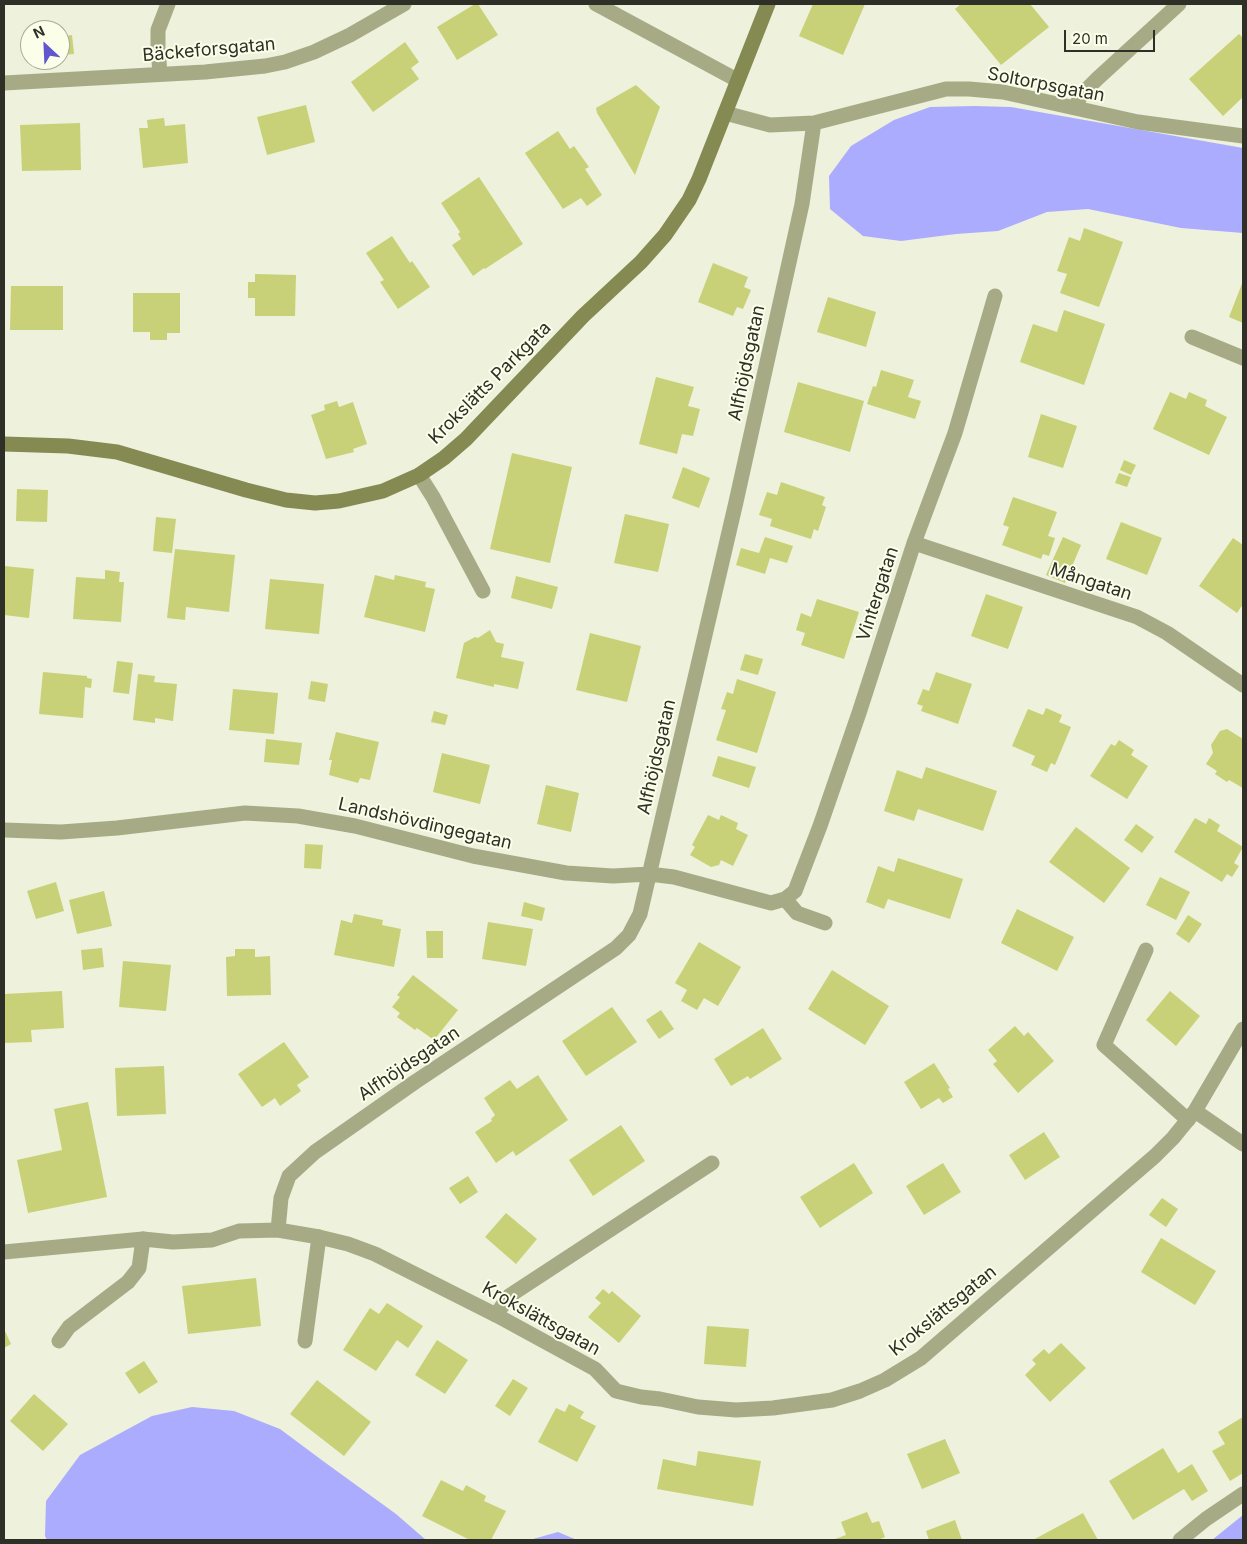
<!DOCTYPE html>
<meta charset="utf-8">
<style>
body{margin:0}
#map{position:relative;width:1247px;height:1544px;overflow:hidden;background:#eef1db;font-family:Inter,sans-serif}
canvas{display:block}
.frame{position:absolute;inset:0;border:5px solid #2e2f27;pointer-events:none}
.north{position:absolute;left:20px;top:20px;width:50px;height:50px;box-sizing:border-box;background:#fbfee8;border:1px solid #a9ab9b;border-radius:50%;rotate:335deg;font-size:14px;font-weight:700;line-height:20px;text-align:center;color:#2e2f27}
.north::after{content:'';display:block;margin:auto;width:18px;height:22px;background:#6256cf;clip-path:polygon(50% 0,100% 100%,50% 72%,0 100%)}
.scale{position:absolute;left:1064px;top:30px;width:91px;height:22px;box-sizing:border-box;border:2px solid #2e2f27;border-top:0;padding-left:6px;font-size:15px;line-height:18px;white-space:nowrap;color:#2e2f27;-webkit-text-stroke:4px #fbfee8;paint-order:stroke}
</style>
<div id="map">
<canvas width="1247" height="1544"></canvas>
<div class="frame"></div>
<div class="north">N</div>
<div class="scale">20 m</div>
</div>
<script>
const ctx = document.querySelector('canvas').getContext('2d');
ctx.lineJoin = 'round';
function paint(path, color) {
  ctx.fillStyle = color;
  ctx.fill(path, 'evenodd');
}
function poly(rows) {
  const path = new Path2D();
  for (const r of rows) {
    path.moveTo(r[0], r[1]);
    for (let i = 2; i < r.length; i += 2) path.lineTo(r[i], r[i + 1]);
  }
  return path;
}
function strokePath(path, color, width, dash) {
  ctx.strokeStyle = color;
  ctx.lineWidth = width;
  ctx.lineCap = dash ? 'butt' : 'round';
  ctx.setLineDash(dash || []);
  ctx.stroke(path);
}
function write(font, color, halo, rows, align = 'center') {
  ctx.font = font + ' Inter,sans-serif';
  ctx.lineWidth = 4;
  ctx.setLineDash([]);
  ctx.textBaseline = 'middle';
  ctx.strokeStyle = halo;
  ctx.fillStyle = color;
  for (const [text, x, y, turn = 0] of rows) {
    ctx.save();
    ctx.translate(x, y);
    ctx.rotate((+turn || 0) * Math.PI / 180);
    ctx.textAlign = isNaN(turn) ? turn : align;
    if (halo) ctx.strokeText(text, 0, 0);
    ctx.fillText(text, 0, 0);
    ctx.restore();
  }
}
paint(poly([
 [974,106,1011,107,1243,148,1243,233,1181,228,1088,209,1047,212,998,231,956,234,901,241,863,236,830,209,829,176,851,146,894,120,930,107],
 [192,1407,234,1411,280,1429,323,1461,396,1514,426,1540,47,1540,45,1536,46,1501,80,1455,152,1416],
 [1243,1515,1243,1540,1212,1540],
 [558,1532,577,1540,531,1540,533,1539]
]), '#abacfd');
paint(poly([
 [475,4,478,4,498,35,457,60,437,27],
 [813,4,865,4,843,55,799,36],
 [961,4,1030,4,1049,27,1001,65,955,9],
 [1239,34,1243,38,1243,97,1223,116,1189,79],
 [72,35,74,54,60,55,60,37],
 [405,42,419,62,411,68,419,79,373,112,351,82],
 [636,85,660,107,635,175,597,113,596,108],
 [306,105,315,142,267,155,257,117],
 [164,118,165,126,185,124,188,163,143,168,139,128,148,128,147,120],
 [80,123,81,170,22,171,20,125],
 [558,131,570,149,574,146,589,167,585,169,602,195,587,206,581,198,563,209,525,153],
 [479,177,523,244,485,269,484,268,473,276,452,245,461,239,458,234,460,232,441,203],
 [1084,228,1123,242,1099,307,1060,293,1067,274,1057,271,1069,237,1080,241],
 [392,236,410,263,412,261,430,287,398,309,380,282,384,280,366,253],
 [713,263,748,277,744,287,751,290,743,309,737,307,733,316,698,302],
 [255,274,296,275,295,316,255,316,255,298,248,298,248,282,255,282],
 [1243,281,1243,323,1229,317],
 [11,286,63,286,63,330,10,330],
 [133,293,180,293,180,333,167,333,167,340,150,340,150,332,133,332],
 [828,297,876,312,866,347,817,332],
 [1064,310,1105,324,1084,385,1020,362,1033,324,1057,332],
 [881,370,914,380,908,397,921,401,915,419,867,404,873,386,876,387],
 [656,377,694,387,688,406,700,409,693,436,682,434,677,454,639,444],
 [798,382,864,401,850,452,784,432],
 [1170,392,1186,399,1189,392,1207,400,1205,406,1227,417,1209,455,1153,429],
 [337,401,339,407,353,402,367,444,353,449,354,452,326,459,311,415,325,410,324,405],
 [1041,414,1077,426,1063,468,1028,457],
 [512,453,572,467,550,563,490,549],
 [1124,460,1136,465,1131,475,1120,470],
 [683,467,710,478,699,508,672,498],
 [1119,473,1131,477,1127,487,1115,483],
 [781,482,825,497,822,505,826,507,818,531,814,529,811,539,770,526,772,519,759,515,767,492,777,495],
 [17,489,48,490,47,522,16,521],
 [1013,497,1057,512,1048,536,1055,538,1049,556,1043,554,1041,559,1002,545,1009,527,1003,525],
 [625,514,669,524,658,572,614,563],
 [156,517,176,519,172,553,153,551],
 [1121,522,1162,538,1147,575,1106,559],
 [765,537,793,546,787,563,770,558,765,574,736,565,741,548,759,553],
 [1063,537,1081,545,1065,583,1046,575],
 [1233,538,1243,545,1243,604,1237,613,1199,586],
 [175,549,235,555,229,612,186,607,185,620,167,618],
 [4,566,34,569,29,618,4,615],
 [105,570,120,572,119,582,124,582,121,622,73,619,76,577,105,579],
 [375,575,394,580,395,575,426,582,425,587,435,589,425,632,364,617],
 [516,576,558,587,552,609,511,598],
 [270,579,324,584,319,634,265,629],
 [986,594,1023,607,1008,649,971,636],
 [817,599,859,612,844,659,801,645,805,633,796,630,801,613,811,617],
 [490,630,496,642,504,644,501,657,524,662,518,689,494,684,494,687,456,678,464,643,475,637,478,638],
 [590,633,641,646,627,702,576,690],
 [745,654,763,659,758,675,740,670],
 [117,661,133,663,129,694,113,692],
 [43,672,87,676,87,678,92,679,91,688,85,687,83,718,39,714],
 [936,672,972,684,958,724,921,711,923,706,917,704,923,689,929,691],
 [138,674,155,676,154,682,177,684,173,721,155,718,155,723,133,720],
 [737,679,776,692,757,753,716,740,726,710,721,709,727,692,733,694],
 [311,681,328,684,325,702,308,699],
 [233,689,278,693,274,734,229,730],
 [1046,708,1062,715,1059,722,1071,727,1055,765,1051,763,1047,772,1031,765,1035,756,1012,746,1028,709,1043,715],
 [434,711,448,715,445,725,431,722],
 [1227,729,1243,739,1243,788,1229,780,1227,782,1215,774,1217,771,1206,764,1213,753,1211,745,1220,731],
 [336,732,379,742,370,780,360,778,358,783,329,775,332,760,329,760],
 [266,739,302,743,299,765,264,762],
 [1119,740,1134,750,1131,755,1148,766,1127,799,1090,776,1111,744,1115,746],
 [442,753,490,765,480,804,433,792],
 [718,756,756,767,749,788,712,776],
 [926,767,997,791,983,831,918,809,914,821,884,811,897,770,922,779],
 [546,785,579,793,571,832,537,824],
 [708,815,719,820,721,815,738,823,736,829,748,835,733,866,721,860,719,865,711,867,690,855,695,847,692,845],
 [1195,818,1206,824,1209,818,1220,825,1217,831,1243,847,1234,863,1239,866,1232,877,1227,874,1222,882,1174,852],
 [1136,824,1154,837,1142,853,1124,840],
 [1076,827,1130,868,1104,903,1049,862],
 [305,844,323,845,321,869,304,868],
 [898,858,963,879,950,919,888,899,884,909,866,902,878,866,894,872],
 [1160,877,1190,892,1176,920,1146,905],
 [56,882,64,911,36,919,27,891],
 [104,891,112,926,77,934,69,900],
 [524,902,545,908,542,921,521,916],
 [1017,909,1074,937,1057,971,1001,943],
 [354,914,383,920,382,925,401,929,394,967,334,955,341,920,352,923],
 [1188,915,1202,924,1189,943,1176,934],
 [488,922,533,929,526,966,482,959],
 [426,931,443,931,443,958,427,958],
 [699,942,741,967,718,1006,704,998,697,1010,681,1001,687,990,675,983],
 [102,948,104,967,83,970,81,950],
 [235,949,255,949,255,957,270,956,271,995,227,996,226,957,235,956],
 [123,961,171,965,166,1011,119,1007],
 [832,970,889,1006,865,1045,808,1009],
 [413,975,458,1010,434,1040,417,1028,415,1030,397,1017,400,1013,392,1007,400,997,397,995],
 [62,991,64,1028,31,1030,32,1042,4,1043,4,994],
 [1170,991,1200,1016,1176,1046,1146,1020],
 [612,1007,637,1042,586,1076,562,1041],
 [661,1010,674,1029,659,1039,646,1020],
 [1015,1026,1024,1036,1028,1032,1054,1061,1018,1093,993,1064,997,1061,988,1050],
 [763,1028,782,1059,750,1079,748,1076,731,1086,714,1059],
 [284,1042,309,1077,297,1085,301,1091,280,1106,275,1098,262,1107,238,1074],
 [934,1063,950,1088,948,1089,953,1097,943,1103,939,1098,921,1109,904,1082],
 [164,1066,166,1114,117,1116,115,1068],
 [538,1075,568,1120,516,1156,513,1151,496,1163,475,1132,492,1121,491,1119,495,1115,484,1098,510,1080,517,1089],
 [88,1102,107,1197,28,1213,17,1160,62,1150,54,1109],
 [621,1125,645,1161,593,1196,569,1160],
 [1044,1132,1060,1157,1025,1180,1009,1155],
 [854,1163,873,1193,820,1228,800,1197],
 [943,1163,961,1192,924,1215,906,1186],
 [468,1176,478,1192,460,1204,449,1188],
 [1162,1198,1178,1209,1166,1227,1149,1215],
 [506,1213,537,1239,516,1264,485,1237],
 [1161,1238,1216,1271,1195,1305,1141,1272],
 [256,1278,261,1326,188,1334,182,1286],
 [603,1289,609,1294,612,1291,641,1316,619,1343,588,1317,601,1303,595,1298],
 [387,1303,423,1326,408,1348,397,1340,376,1371,343,1350,370,1308,379,1314],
 [707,1326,749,1329,746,1367,704,1364],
 [4,1329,11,1344,4,1348],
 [437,1340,468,1360,445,1394,415,1375],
 [1061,1343,1086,1368,1050,1402,1025,1375,1036,1364,1032,1360,1044,1349,1049,1354],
 [144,1361,158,1382,139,1394,125,1373],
 [513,1379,528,1388,510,1416,495,1406],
 [317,1380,371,1422,344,1456,290,1414],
 [34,1394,68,1424,43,1451,10,1421],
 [569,1404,584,1412,580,1418,596,1426,577,1462,538,1442,556,1408,565,1412],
 [1243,1417,1243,1473,1230,1481,1212,1451,1225,1444,1218,1432],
 [945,1439,960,1473,922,1489,907,1454],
 [1163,1448,1178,1473,1192,1464,1208,1491,1192,1501,1184,1489,1133,1520,1109,1481],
 [698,1451,761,1461,753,1506,657,1489,663,1459,696,1466],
 [441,1480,463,1491,466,1485,486,1496,484,1501,506,1511,491,1540,470,1540,422,1516],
 [867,1512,872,1523,879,1521,885,1537,878,1540,832,1540,846,1535,841,1522],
 [1083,1513,1098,1540,1033,1540],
 [955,1520,962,1540,929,1540,926,1531]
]), '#c8d177');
strokePath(poly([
 [160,74,158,49,158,30,168,4],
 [419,475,433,497,483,591],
 [1146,950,1104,1045,1188,1120],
 [496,1315,509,1296,712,1163],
 [59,1341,69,1327,128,1282,139,1268,143,1239],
 [305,1341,319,1237],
 [1180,1540,1206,1519,1243,1494]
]), '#a6ab86', 15);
strokePath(poly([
 [596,4,737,80],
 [4,83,205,72,265,66,285,62,314,52,350,35,404,4],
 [1075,108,1081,95,1097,79,1179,4],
 [725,113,770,125,814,123,946,89,969,89,1003,92,1138,122,1243,136],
 [1192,337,1243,358],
 [914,543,1137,617,1167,633,1243,685],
 [4,830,61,832,117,828,245,813,298,816,355,826,473,856,566,873,613,876,649,874,674,877,771,903,785,899,797,913,825,923],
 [785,899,795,891,820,826,859,713,914,543,955,433,995,296],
 [1195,1111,1243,1144],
 [278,1230,281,1198,289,1176,315,1152,415,1082,616,948,629,935,640,914,736,502,802,204,814,123],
 [4,1252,143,1239,173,1242,212,1240,239,1231,278,1230,319,1237,348,1244,375,1254,496,1315,595,1369,616,1391,641,1397,660,1399,698,1407,736,1410,773,1408,832,1400,860,1391,885,1380,921,1358,1155,1156,1173,1138,1195,1111,1243,1029]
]), '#a6ab86', 15);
strokePath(poly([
 [4,444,68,446,117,452,246,490,286,500,315,503,339,501,383,491,419,475,444,458,466,439,583,316,641,262,665,235,689,200,699,179,768,4]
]), '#848a52', 15);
write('18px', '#2e2f27', '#fbfee8', [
 ["Bäckeforsgatan",209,50,-5],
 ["Soltorpsgatan",1046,85,11],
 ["Alfhöjdsgatan",747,363,-78],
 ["Krokslätts Parkgata",490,383,-45],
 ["Mångatan",1091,582,18],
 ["Vintergatan",878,594,-72],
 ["Alfhöjdsgatan",657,757,-77],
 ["Landshövdingegatan",425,824,13],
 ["Alfhöjdsgatan",409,1064,-34],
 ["Krokslättsgatan",943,1311,-39],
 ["Krokslättsgatan",541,1319,29]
]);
</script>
